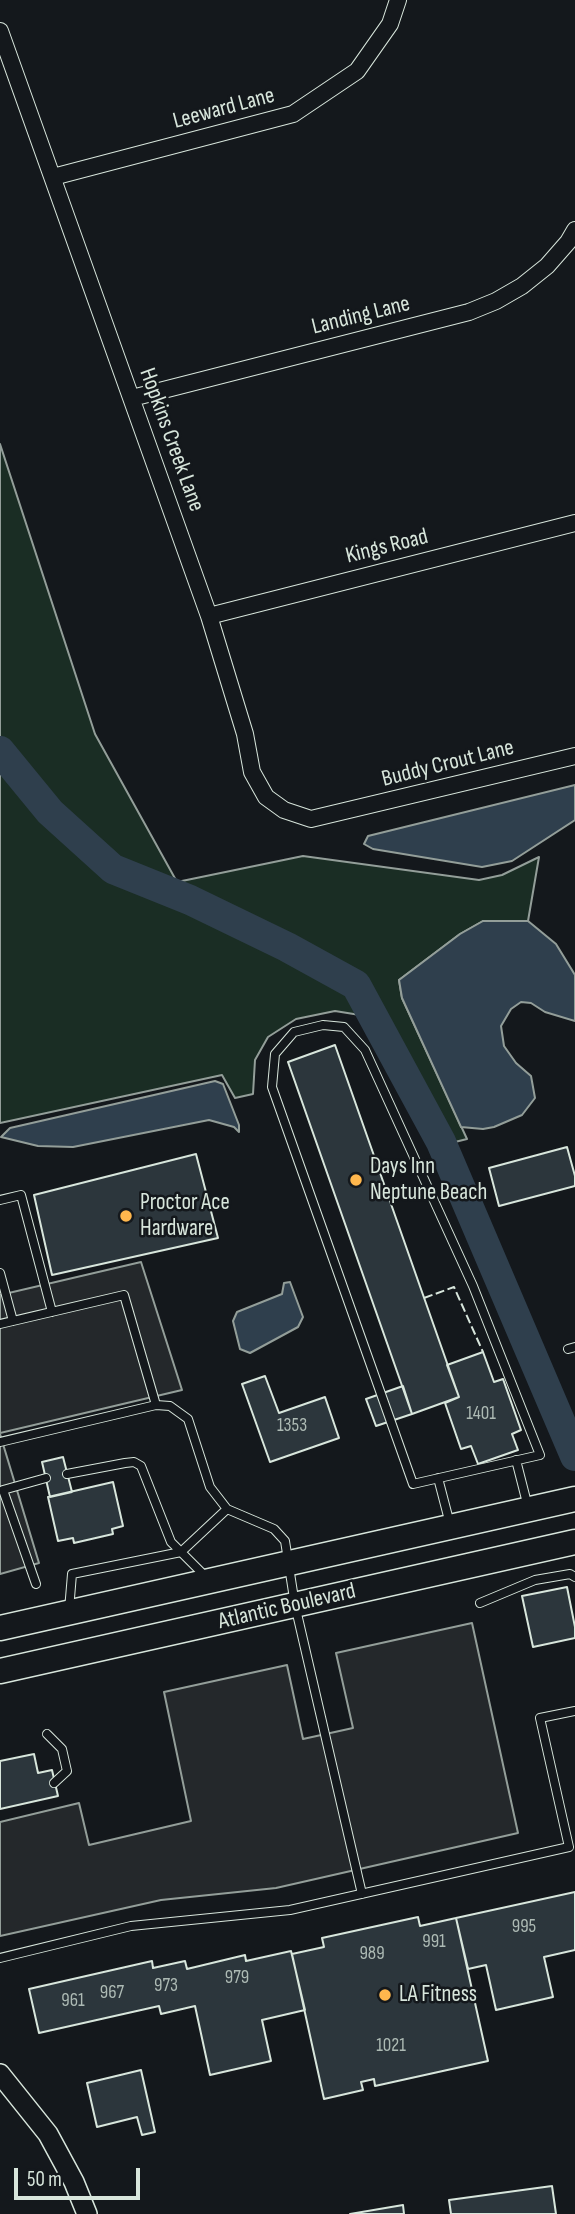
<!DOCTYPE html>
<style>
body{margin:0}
#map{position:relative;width:575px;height:2214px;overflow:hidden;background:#14181c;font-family:"Sofia Sans Condensed",sans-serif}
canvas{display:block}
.scale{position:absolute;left:14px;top:2168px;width:126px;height:32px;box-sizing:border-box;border:4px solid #d8e6dc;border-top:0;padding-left:9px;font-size:21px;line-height:24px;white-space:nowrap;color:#d8e6dc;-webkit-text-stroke:5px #14181c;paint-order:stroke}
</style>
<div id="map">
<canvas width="575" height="2214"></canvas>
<div class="scale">50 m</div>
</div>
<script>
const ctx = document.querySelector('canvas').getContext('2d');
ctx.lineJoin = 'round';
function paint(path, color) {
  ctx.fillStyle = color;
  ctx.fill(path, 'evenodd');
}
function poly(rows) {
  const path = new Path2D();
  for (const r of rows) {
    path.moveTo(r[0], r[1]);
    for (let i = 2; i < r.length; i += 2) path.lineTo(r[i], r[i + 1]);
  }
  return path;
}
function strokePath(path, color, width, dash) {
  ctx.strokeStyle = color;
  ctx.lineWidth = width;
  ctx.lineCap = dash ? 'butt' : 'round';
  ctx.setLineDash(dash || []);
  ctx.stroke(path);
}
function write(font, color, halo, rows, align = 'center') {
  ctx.font = font + ' "Sofia Sans Condensed",sans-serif';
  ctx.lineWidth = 5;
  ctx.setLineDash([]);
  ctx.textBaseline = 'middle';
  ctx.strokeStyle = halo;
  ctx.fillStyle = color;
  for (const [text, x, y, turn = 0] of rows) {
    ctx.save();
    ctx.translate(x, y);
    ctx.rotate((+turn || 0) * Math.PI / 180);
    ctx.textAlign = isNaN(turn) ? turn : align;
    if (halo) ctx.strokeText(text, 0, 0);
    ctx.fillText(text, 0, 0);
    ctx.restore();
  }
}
const green = poly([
 [0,444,95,734,177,882,303,856,479,880,502,875,539,857,528,921,483,921,460,934,399,980,402,998,467,1139,435,1147,366,1016,335,1011,296,1019,268,1037,255,1060,253,1094,235,1098,222,1075,0,1123,0,444]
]);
paint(green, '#1a2d24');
strokePath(green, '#939e99', 2);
const parking = poly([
 [141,1262,182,1390,0,1433,0,1295,141,1262],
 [0,1434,39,1563,0,1574,0,1434],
 [472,1623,518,1833,276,1888,161,1900,0,1936,0,1822,79,1803,89,1845,191,1821,164,1692,287,1665,303,1739,353,1728,336,1653,472,1623]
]);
paint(parking, '#24282b');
strokePath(parking, '#939e99', 2);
const water = poly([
 [575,785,575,820,512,861,482,867,373,849,364,844,368,836,575,785],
 [483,921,528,921,556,944,575,975,575,1021,545,1012,531,1003,521,1002,511,1009,501,1026,504,1046,516,1063,531,1076,535,1098,522,1115,494,1127,483,1129,461,1127,402,998,399,980,460,934,483,921],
 [215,1081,223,1084,239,1125,239,1132,234,1127,209,1120,73,1147,38,1146,1,1137,10,1128,215,1081],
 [290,1282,303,1317,298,1327,250,1353,240,1349,233,1321,237,1312,282,1294,284,1283,290,1282]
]);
paint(water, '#2f3f4d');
strokePath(water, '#939e99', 2);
strokePath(poly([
 [0,751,50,812,113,869,190,900,287,947,356,985,441,1142,575,1456]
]), '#2f3f4d', 30);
const building = poly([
 [335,1045,459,1397,412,1414,288,1062,335,1045],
 [567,1147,575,1176,575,1186,499,1206,489,1168,567,1147],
 [196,1154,218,1238,52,1275,34,1195,196,1154],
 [483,1352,494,1382,503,1379,521,1430,512,1434,518,1450,478,1464,471,1446,461,1449,445,1403,459,1397,447,1365,483,1352],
 [265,1376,279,1413,325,1397,339,1438,270,1462,242,1384,265,1376],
 [403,1386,412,1414,376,1426,366,1399,403,1386],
 [63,1457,72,1492,50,1497,42,1462,63,1457],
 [113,1482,123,1526,112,1529,113,1534,74,1543,73,1538,58,1541,48,1497,113,1482],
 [567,1587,575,1627,575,1638,533,1647,522,1596,567,1587],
 [34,1754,38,1773,52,1770,58,1796,0,1809,0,1761,34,1754],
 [575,1892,575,1950,544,1957,553,1997,496,2010,486,1965,468,1969,456,1918,575,1892],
 [418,1917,420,1926,456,1918,488,2061,375,2086,374,2079,361,2082,363,2090,324,2099,292,1954,324,1947,322,1938,418,1917],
 [291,1951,305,2010,262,2020,271,2061,210,2075,195,2006,161,2014,159,2006,39,2033,29,1989,152,1961,153,1968,185,1961,187,1969,245,1955,246,1961,291,1951],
 [141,2070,155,2132,142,2135,137,2117,97,2127,87,2083,141,2070],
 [552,2186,556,2214,451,2214,449,2200,552,2186],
 [403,2205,404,2214,350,2214,403,2205]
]);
paint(building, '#2c363c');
strokePath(building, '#d8e6dc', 2);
const service = poly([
 [323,1025,344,1027,365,1050,473,1286,540,1455,413,1484,272,1087,275,1054,294,1032,323,1025],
 [0,1200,21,1195,52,1312],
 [0,1273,13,1321],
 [0,1324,124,1295,156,1405],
 [568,1349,575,1347],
 [0,1442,156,1405,170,1406,188,1419,210,1487,227,1509,274,1529,285,1541,295,1605,362,1894],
 [516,1460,528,1507],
 [67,1474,125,1463,134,1462,141,1466,171,1542,206,1577],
 [438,1478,450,1524],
 [36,1584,3,1490,46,1478],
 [480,1603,535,1580,570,1574,575,1577],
 [69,1610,72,1574,181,1552,227,1509],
 [47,1734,62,1749,67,1771,54,1783],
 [0,1958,131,1926,290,1910,569,1847,540,1718,575,1711]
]);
const minor = poly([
 [0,31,209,616,245,734,252,772,266,797,284,810,311,819,575,756],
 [53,177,293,114,357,71,390,24,398,0],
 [132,398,469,312,496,301,522,286,547,266,568,242,575,230],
 [209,616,575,523]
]);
const tertiary = poly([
 [0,2074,48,2134,74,2182,87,2214]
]);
const trunk = poly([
 [0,1628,575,1499],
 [0,1671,575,1542]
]);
strokePath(service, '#d8e6dc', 10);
strokePath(minor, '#d8e6dc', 18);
strokePath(tertiary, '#d8e6dc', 22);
strokePath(trunk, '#d8e6dc', 27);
strokePath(service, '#14181c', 8);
strokePath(minor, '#14181c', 16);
strokePath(tertiary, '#14181c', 19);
strokePath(trunk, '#14181c', 24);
strokePath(poly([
 [424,1298,454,1287,483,1352]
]), '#d8e6dc', 2, [9, 3.5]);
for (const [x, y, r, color] of [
 [356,1180,7,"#ffb74d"],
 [126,1216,7,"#ffb74d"],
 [385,1995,7,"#ffb74d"]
]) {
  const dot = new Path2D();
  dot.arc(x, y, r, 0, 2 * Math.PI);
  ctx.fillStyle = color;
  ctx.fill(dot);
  strokePath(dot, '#14181c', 2.5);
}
write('19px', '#adbab4', null, [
 ["1401",481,1414],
 ["1353",292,1426],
 ["995",524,1927],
 ["991",434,1942],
 ["989",372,1954],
 ["979",237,1978],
 ["973",166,1986],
 ["967",112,1993],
 ["961",73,2001],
 ["1021",391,2046]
]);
write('23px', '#d8e6dc', '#14181c', [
 ["Leeward Lane",224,109,-15],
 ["Landing Lane",361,316,-14],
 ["Hopkins Creek Lane",171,440,70],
 ["Kings Road",387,547,-14],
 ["Buddy Crout Lane",448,764,-14],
 ["Atlantic Boulevard",287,1607,-13]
]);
write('23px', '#d8e6dc', '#14181c', [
 ["Days Inn",370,1167],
 ["Neptune Beach",370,1193],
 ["Proctor Ace",140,1203],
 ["Hardware",140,1229],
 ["LA Fitness",399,1995]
], 'left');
</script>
